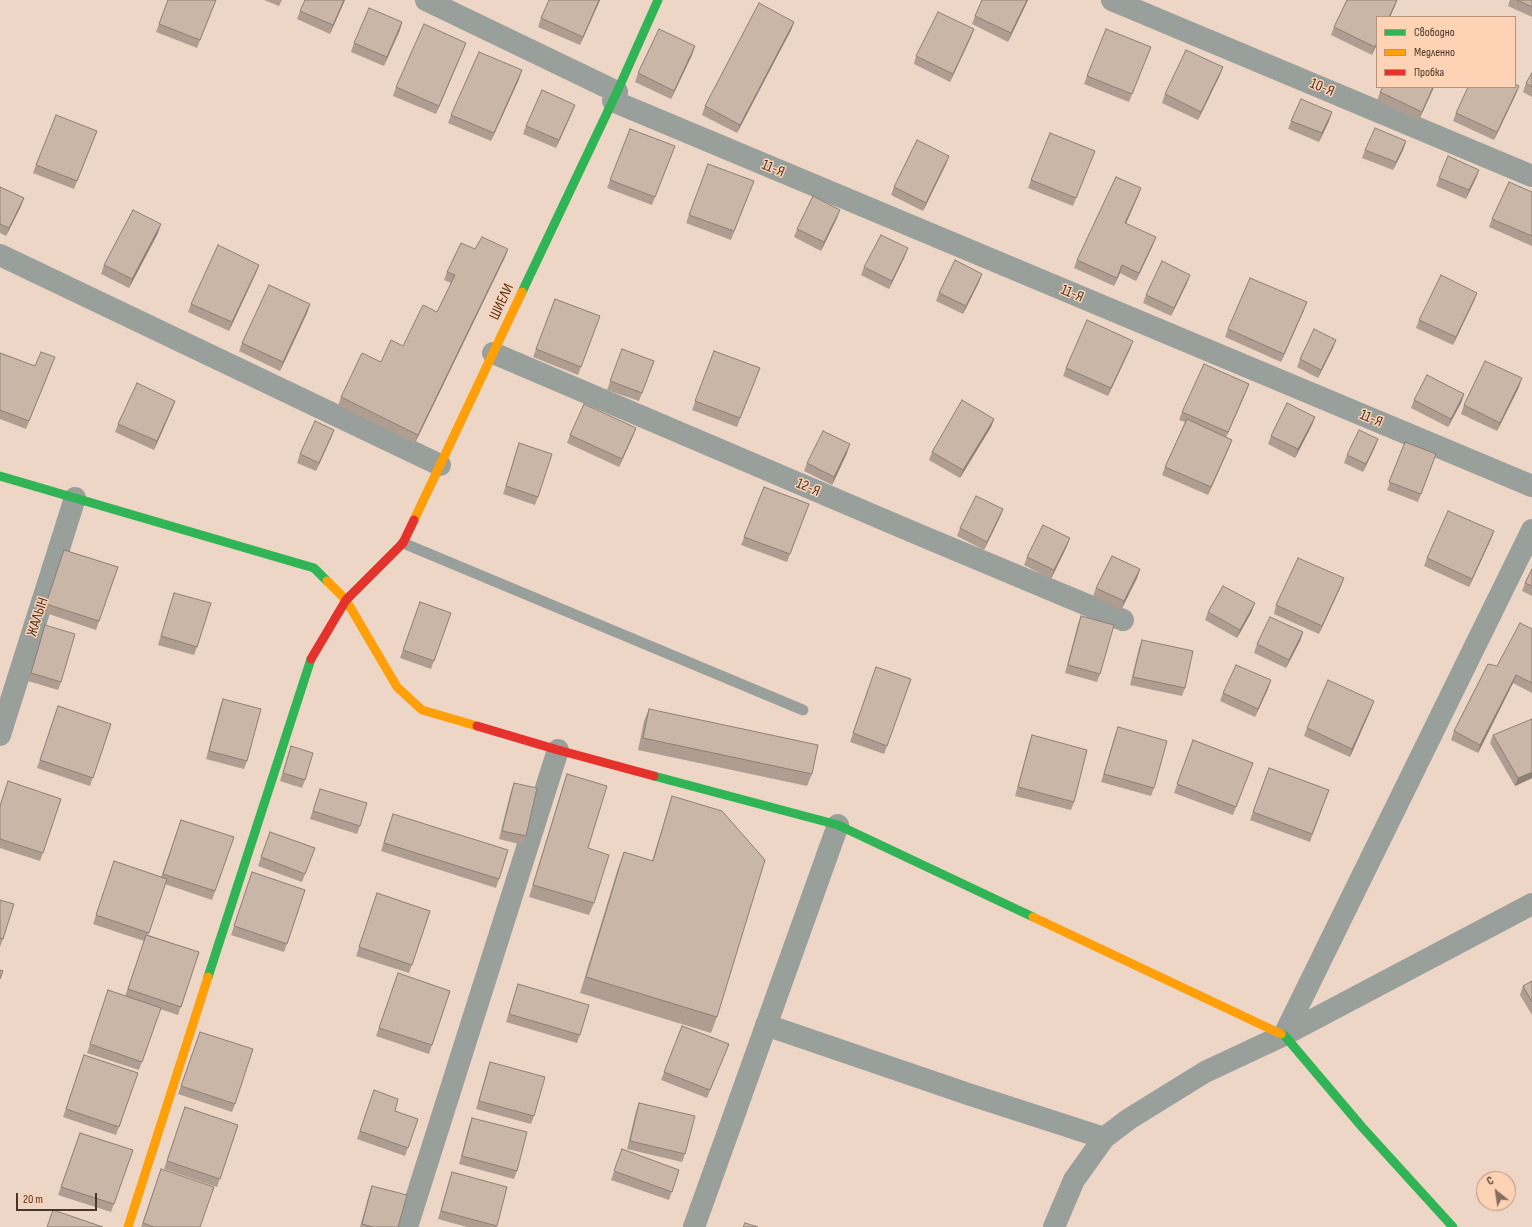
<!DOCTYPE html>
<meta charset="utf-8">
<style>
body{margin:0}
#map{position:relative;width:1532px;height:1227px;overflow:hidden;background:#edd6c5;font-family:"Sofia Sans Condensed",sans-serif}
canvas{display:block}
.legend{position:absolute;left:1376px;top:16px;width:140px;height:72px;box-sizing:border-box;background:#fdd2b5;border:1px solid #b5937c;margin:0;padding:5px 7px;list-style:none;font-size:12px;color:#4a3526}
.legend li{display:flex;align-items:center;gap:8px;height:20px}
.legend b{width:20px;border:1px solid #b5937c}
.north{position:absolute;left:1476px;top:1171px;width:40px;height:40px;box-sizing:border-box;background:#fdd2b5;border:1px solid #b5937c;border-radius:50%;rotate:330deg;font-size:11px;font-weight:700;line-height:16px;text-align:center;color:#4a3526}
.north::after{content:'';display:block;margin:auto;width:14px;height:18px;background:#836d5e;clip-path:polygon(50% 0,100% 100%,50% 72%,0 100%)}
.scale{position:absolute;left:16px;top:1193px;width:81px;height:18px;box-sizing:border-box;border:2px solid #4a3526;border-top:0;padding-left:5px;font-size:12px;line-height:14px;white-space:nowrap;color:#4a3526;-webkit-text-stroke:3px #fdd2b5;paint-order:stroke}
</style>
<div id="map">
<canvas width="1532" height="1227"></canvas>
<ul class="legend">
<li><b style="height:5px;background:#30b455"></b>Свободно</li>
<li><b style="height:5px;background:#ff9f0a"></b>Медленно</li>
<li><b style="height:5px;background:#e5322d"></b>Пробка</li>
</ul>
<div class="north">С</div>
<div class="scale">20 m</div>
</div>
<script>
const ctx = document.querySelector('canvas').getContext('2d');
ctx.lineJoin = 'round';
function poly(rows) {
  const path = new Path2D();
  for (const r of rows) {
    path.moveTo(r[0], r[1]);
    for (let i = 2; i < r.length; i += 2) path.lineTo(r[i], r[i + 1]);
  }
  return path;
}
function strokePath(path, color, width, dash) {
  ctx.strokeStyle = color;
  ctx.lineWidth = width;
  ctx.lineCap = dash ? 'butt' : 'round';
  ctx.setLineDash(dash || []);
  ctx.stroke(path);
}
function paint(path, color) {
  ctx.fillStyle = color;
  ctx.fill(path, 'evenodd');
}
function write(font, color, halo, rows, align = 'center') {
  ctx.font = font + ' "Sofia Sans Condensed",sans-serif';
  ctx.lineWidth = 3;
  ctx.setLineDash([]);
  ctx.textBaseline = 'middle';
  ctx.strokeStyle = halo;
  ctx.fillStyle = color;
  for (const [text, x, y, turn = 0] of rows) {
    ctx.save();
    ctx.translate(x, y);
    ctx.rotate((+turn || 0) * Math.PI / 180);
    ctx.textAlign = isNaN(turn) ? turn : align;
    if (halo) ctx.strokeText(text, 0, 0);
    ctx.fillText(text, 0, 0);
    ctx.restore();
  }
}
strokePath(poly([
 [403,543,803,710]
]), '#999f9a', 11);
strokePath(poly([
 [426,0,617,92],
 [1112,0,1532,176],
 [613,101,1532,486],
 [0,255,440,465],
 [493,353,915,533,1123,620],
 [0,735,75,498],
 [766,1025,968,1094,1104,1138],
 [1284,1035,1532,530],
 [407,1227,558,750],
 [694,1227,838,825],
 [1054,1227,1074,1180,1104,1138,1129,1119,1205,1072,1284,1035,1532,904]
]), '#999f9a', 22);
strokePath(poly([
 [522,292,617,92,658,0],
 [0,476,314,568,327,581],
 [654,776,838,825,1033,917],
 [208,977,311,659],
 [1281,1034,1284,1035,1362,1127,1453,1227]
]), '#30b455', 9);
strokePath(poly([
 [414,520,522,292],
 [327,581,346,600,397,687,422,710,477,726],
 [1033,917,1281,1034],
 [128,1227,208,977]
]), '#ff9f0a', 9);
strokePath(poly([
 [311,659,346,600,403,543,414,520],
 [477,726,558,750,654,776]
]), '#e5322d', 9);
paint(poly([
 [216,0,197,48,156,32,159,24],
 [264,0,282,0,279,6],
 [345,0,330,34,297,19,300,11],
 [600,0,580,45,538,27,541,18],
 [982,0,1028,0,1008,42,972,24,975,16],
 [1397,0,1394,8,1372,55,1331,35,1334,27],
 [1510,0,1532,0,1532,17,1508,6],
 [402,22,384,66,351,52,354,43],
 [794,22,791,30,737,133,702,115,705,106],
 [974,29,971,37,950,82,914,64,916,56],
 [466,43,436,114,393,96,396,87],
 [1151,47,1129,102,1084,84,1087,76],
 [692,55,671,99,635,82,638,73],
 [1532,73,1532,97,1523,92,1526,83],
 [1220,75,1198,120,1162,103,1165,94],
 [519,79,491,141,448,123,451,115],
 [1434,87,1419,120,1377,101,1380,92],
 [1516,94,1494,140,1453,121,1456,113],
 [575,105,556,148,523,134,526,126],
 [1291,121,1329,121,1319,142,1288,129],
 [630,129,675,146,652,205,607,188],
 [97,131,74,189,33,173,36,165],
 [1406,141,1403,150,1393,170,1362,158,1365,150],
 [1095,151,1073,206,1028,188,1031,180],
 [949,156,946,164,923,211,891,195,894,187],
 [708,164,754,181,731,240,686,223],
 [1479,170,1476,178,1466,199,1436,186,1439,178],
 [0,187,24,198,21,206,6,236,0,233],
 [1141,188,1138,196,1126,224,1153,245,1136,281,1120,273,1114,286,1074,268,1077,260],
 [1532,192,1532,246,1489,227,1492,219],
 [837,218,821,251,794,237,797,229],
 [158,233,129,288,101,274,104,265],
 [475,249,505,257,415,443,338,406,341,397,381,362,403,346,437,312,451,283,444,280,447,272],
 [905,256,889,289,861,275,864,267],
 [259,265,256,273,229,331,188,312,191,304],
 [979,282,963,314,936,301,939,293],
 [1187,283,1171,316,1143,303,1146,295],
 [1477,293,1474,301,1453,345,1416,328,1419,320],
 [555,299,600,316,578,375,533,357],
 [310,304,307,313,280,371,239,351,242,343],
 [1304,310,1281,362,1225,337,1228,329],
 [1133,341,1130,349,1108,396,1063,376,1066,368],
 [1333,348,1318,378,1297,367,1300,359],
 [622,349,654,361,639,401,607,390],
 [714,351,760,368,737,427,692,410],
 [0,353,35,366,52,365,26,429,0,419],
 [1519,387,1497,431,1461,414,1464,405],
 [1246,392,1226,437,1232,440,1229,448,1208,495,1162,475,1165,467,1185,422,1179,420,1182,412],
 [1464,394,1461,403,1448,427,1411,408,1414,400],
 [175,401,172,409,154,450,115,432,118,424],
 [1315,417,1312,425,1295,458,1268,444,1271,436],
 [994,419,991,427,960,478,929,460,932,452],
 [636,428,633,436,619,467,567,443,570,435],
 [334,430,331,438,316,471,297,463,300,454],
 [1405,442,1436,454,1418,502,1387,490],
 [519,443,538,497,535,505,503,494],
 [1375,447,1363,472,1344,463,1347,455],
 [847,453,832,485,804,471,807,463],
 [764,487,809,504,787,562,741,545],
 [1003,509,1000,517,984,550,957,536,960,528],
 [1494,531,1491,539,1469,587,1424,566,1427,558],
 [1067,546,1051,579,1024,565,1027,557],
 [64,550,118,567,96,630,43,612],
 [1140,569,1137,578,1121,610,1093,596,1096,588],
 [1532,569,1532,596,1522,591,1525,583],
 [1344,578,1341,586,1319,634,1274,614,1276,605],
 [174,593,197,647,194,655,158,645],
 [420,602,451,613,431,669,400,658],
 [1252,611,1237,638,1205,620,1208,612],
 [1081,616,1100,674,1097,682,1065,673,1078,624],
 [45,625,61,682,58,690,28,681],
 [1532,629,1532,693,1513,683,1478,753,1451,740,1454,731,1497,666],
 [1303,632,1300,641,1286,668,1254,653,1257,644],
 [1142,640,1185,688,1182,696,1130,685,1139,648],
 [876,667,911,679,884,754,850,742],
 [1268,689,1255,717,1220,701,1223,693],
 [223,699,247,761,244,769,206,759,220,707],
 [58,706,111,724,90,786,37,768],
 [649,709,812,774,807,786,638,750,644,721],
 [1371,709,1350,757,1304,736,1307,728],
 [1118,727,1154,788,1151,796,1101,782,1115,735],
 [1032,735,1074,802,1071,810,1015,796,1029,744],
 [1493,735,1532,778,1515,786,1490,743],
 [1193,740,1253,763,1233,815,1174,793],
 [291,746,305,780,302,788,280,781],
 [1269,768,1329,790,1310,842,1250,820],
 [567,774,588,848,594,903,589,915,529,897,563,786],
 [514,783,526,836,523,845,499,839,511,791],
 [320,789,360,826,357,834,310,819],
 [672,796,717,1017,711,1033,580,993,618,868,624,852,652,861,667,812],
 [0,805,43,853,40,861,0,848],
 [181,820,234,837,212,900,165,884,148,935,199,952,178,1015,160,1009,139,1070,87,1053,108,990,125,996,144,941,93,924,114,861,161,877],
 [390,822,499,879,496,888,381,851],
 [270,832,315,848,302,882,258,866],
 [252,872,305,890,284,952,231,935],
 [377,893,430,911,409,973,356,956],
 [0,900,3,939,0,947],
 [398,973,450,991,429,1054,376,1036],
 [1532,981,1532,1015,1520,995,1523,986],
 [518,984,580,1035,577,1043,506,1022],
 [682,1026,729,1044,707,1098,661,1080],
 [197,1040,235,1104,232,1112,178,1094],
 [84,1055,138,1073,116,1135,63,1117],
 [490,1062,534,1116,531,1124,476,1109,487,1071],
 [374,1090,395,1111,418,1119,405,1156,357,1139],
 [639,1103,685,1154,682,1162,627,1149,636,1111],
 [185,1107,238,1125,217,1187,164,1169],
 [472,1118,517,1171,514,1179,459,1164,469,1126],
 [80,1133,133,1150,111,1212,58,1195],
 [622,1149,679,1170,669,1200,611,1180],
 [161,1169,200,1227,141,1227],
 [452,1172,497,1226,496,1227,467,1227,438,1219,449,1181],
 [372,1186,398,1227,360,1227,369,1194]
]), '#ae9d90');
paint(poly([
 [344,0,345,0,330,34,333,25],
 [599,0,600,0,580,45,583,37],
 [1027,0,1028,0,1008,42,1011,33],
 [1397,0,1394,8,1390,17,1389,17],
 [402,22,400,30,384,66,387,57],
 [794,22,791,30,737,133,740,125],
 [974,29,971,37,950,82,953,74],
 [466,43,463,51,436,114,439,106],
 [1377,43,1377,44,1372,55,1375,47],
 [695,46,692,55,671,99,674,91],
 [1223,67,1220,75,1198,120,1201,112],
 [522,70,519,79,491,141,494,133],
 [1519,86,1516,94,1494,140,1497,132],
 [1433,87,1434,87,1419,120,1422,112],
 [575,105,572,113,556,148,559,140],
 [1332,112,1329,121,1319,142,1322,133],
 [1406,141,1403,150,1393,170,1396,162],
 [949,156,946,164,923,211,926,203],
 [1479,170,1476,178,1466,199,1469,190],
 [1141,188,1138,196,1122,232,1125,223],
 [24,198,21,206,6,236,9,228],
 [840,210,837,218,821,251,824,242],
 [161,224,158,233,129,288,132,279],
 [1156,237,1153,245,1136,281,1139,273],
 [908,248,905,256,889,289,892,281],
 [508,249,505,257,415,443,418,435],
 [259,265,256,273,229,331,232,322],
 [1122,265,1120,273,1114,286,1117,278],
 [982,274,979,282,963,314,966,306],
 [1190,275,1187,283,1171,316,1174,308],
 [1477,293,1474,301,1453,345,1456,337],
 [1307,302,1304,310,1281,362,1284,354],
 [310,304,307,313,280,371,283,362],
 [1336,340,1333,348,1318,378,1321,370],
 [1133,341,1130,349,1108,396,1111,388],
 [1522,378,1519,387,1497,431,1500,423],
 [1249,384,1246,392,1225,440,1228,432],
 [1464,394,1461,403,1448,427,1451,419],
 [175,401,172,409,154,450,157,441],
 [1315,417,1312,425,1295,458,1298,449],
 [994,419,991,427,960,478,963,470],
 [636,428,633,436,619,467,622,459],
 [334,430,331,438,316,471,319,463],
 [1378,439,1375,447,1363,472,1366,464],
 [1232,440,1229,448,1208,495,1211,487],
 [850,444,847,453,832,485,834,477],
 [1003,509,1000,517,984,550,987,542],
 [1494,531,1491,539,1469,587,1472,579],
 [1070,538,1067,546,1051,579,1054,570],
 [1140,569,1137,578,1121,610,1124,601],
 [1344,578,1341,586,1319,634,1322,626],
 [1255,603,1252,611,1237,638,1240,630],
 [1303,632,1300,641,1286,668,1289,660],
 [1516,675,1513,683,1478,753,1480,745],
 [1271,680,1268,689,1255,717,1258,709],
 [1374,701,1371,709,1350,757,1352,749],
 [1532,772,1532,778,1515,786,1518,778]
]), '#8d7f75');
const building = poly([
 [168,0,216,0,200,40,159,24,168,0],
 [305,0,344,0,333,25,300,11,305,0],
 [549,0,599,0,583,37,541,18,549,0],
 [982,0,1027,0,1011,33,975,16,982,0],
 [1347,0,1397,0,1389,17,1377,17,1377,43,1375,47,1334,27,1347,0],
 [1517,0,1532,0,1532,7,1517,0],
 [759,3,794,22,740,125,705,106,759,3],
 [369,8,402,22,387,57,354,43,369,8],
 [938,12,974,29,953,74,916,56,938,12],
 [424,24,466,43,439,106,396,87,424,24],
 [659,29,695,46,674,91,638,73,659,29],
 [1106,29,1151,47,1132,94,1087,76,1106,29],
 [1186,50,1223,67,1201,112,1165,94,1186,50],
 [479,52,522,70,494,133,451,115,479,52],
 [1532,73,1532,87,1526,83,1532,73],
 [1515,84,1519,86,1497,132,1456,113,1468,87,1515,87,1515,84],
 [1383,87,1433,87,1422,112,1380,92,1383,87],
 [542,90,575,105,559,140,526,126,542,90],
 [1301,99,1332,112,1322,133,1291,121,1301,99],
 [56,115,97,131,77,181,36,165,56,115],
 [1375,128,1406,141,1396,162,1365,150,1375,128],
 [630,129,675,146,655,197,610,180,630,129],
 [1050,133,1095,151,1076,198,1031,180,1050,133],
 [917,140,949,156,926,203,894,187,917,140],
 [1448,156,1479,170,1469,190,1439,178,1448,156],
 [708,164,754,181,734,231,689,215,708,164],
 [1116,177,1141,188,1125,223,1156,237,1139,273,1122,265,1117,278,1077,260,1116,177],
 [1509,182,1532,192,1532,236,1492,219,1509,182],
 [0,187,24,198,9,228,0,224,0,187],
 [813,196,840,210,824,242,797,229,813,196],
 [133,210,161,224,132,279,104,265,133,210],
 [881,235,908,248,892,281,864,267,881,235],
 [482,237,508,249,418,435,341,397,362,353,381,362,391,340,403,346,423,305,437,312,455,275,447,272,461,243,475,249,482,237],
 [218,245,259,265,232,322,191,304,218,245],
 [955,260,982,274,966,306,939,293,955,260],
 [1162,261,1190,275,1174,308,1146,295,1162,261],
 [1441,275,1477,293,1456,337,1419,320,1441,275],
 [1250,278,1307,302,1284,354,1228,329,1250,278],
 [269,285,310,304,283,362,242,343,269,285],
 [555,299,600,316,581,367,536,349,555,299],
 [1087,320,1133,341,1111,388,1066,368,1087,320],
 [1314,329,1336,340,1321,370,1300,359,1314,329],
 [622,349,654,361,642,393,610,381,622,349],
 [714,351,760,368,740,418,695,401,714,351],
 [41,352,55,357,29,421,0,410,0,353,35,366,41,352],
 [1485,361,1522,378,1500,423,1464,405,1485,361],
 [1204,364,1249,384,1228,432,1182,412,1204,364],
 [1427,375,1464,394,1451,419,1414,400,1427,375],
 [137,383,175,401,157,441,118,424,137,383],
 [962,400,994,419,963,470,932,452,962,400],
 [1287,403,1315,417,1298,449,1271,436,1287,403],
 [584,404,636,428,622,459,570,435,584,404],
 [1187,419,1232,440,1211,487,1165,467,1187,419],
 [315,421,334,430,319,463,300,454,315,421],
 [1359,430,1378,439,1366,464,1347,455,1359,430],
 [823,431,850,444,834,477,807,463,823,431],
 [1405,442,1436,454,1421,494,1389,482,1405,442],
 [519,443,552,454,538,497,506,486,519,443],
 [764,487,809,504,790,554,744,537,764,487],
 [976,496,1003,509,987,542,960,528,976,496],
 [1448,511,1494,531,1472,579,1427,558,1448,511],
 [1043,525,1070,538,1054,570,1027,557,1043,525],
 [64,550,118,567,99,621,46,604,64,550],
 [1112,556,1140,569,1124,601,1096,588,1112,556],
 [1298,558,1344,578,1322,626,1276,605,1298,558],
 [1532,569,1532,586,1525,583,1532,569],
 [1223,586,1255,603,1240,630,1208,612,1223,586],
 [174,593,211,603,197,647,161,636,174,593],
 [420,602,451,613,434,661,403,650,420,602],
 [1081,616,1114,625,1100,674,1068,665,1081,616],
 [1270,617,1303,632,1289,660,1257,644,1270,617],
 [1520,623,1532,629,1532,683,1516,675,1480,745,1454,731,1488,664,1497,666,1520,623],
 [45,625,75,634,61,682,31,673,45,625],
 [1142,640,1193,651,1185,688,1133,677,1142,640],
 [1236,665,1271,680,1258,709,1223,693,1236,665],
 [876,667,911,679,887,746,853,733,876,667],
 [1328,680,1374,701,1352,749,1307,728,1328,680],
 [223,699,261,709,247,761,209,751,223,699],
 [58,706,111,724,93,778,40,760,58,706],
 [649,709,818,745,812,774,643,738,649,709],
 [1532,719,1532,772,1518,778,1493,735,1532,719],
 [1118,727,1167,741,1154,788,1104,774,1118,727],
 [1032,735,1087,750,1074,802,1018,787,1032,735],
 [1193,740,1253,763,1236,807,1177,784,1193,740],
 [291,746,313,753,305,780,283,773,291,746],
 [1269,768,1329,790,1312,834,1253,812,1269,768],
 [567,774,607,786,588,848,609,855,594,903,533,885,567,774],
 [8,781,61,799,43,853,0,839,0,806,8,781],
 [514,783,537,788,526,836,502,831,514,783],
 [320,789,367,803,360,826,313,811,320,789],
 [672,796,722,811,765,860,717,1017,586,977,624,852,653,861,672,796],
 [393,814,508,850,499,879,384,843,393,814],
 [181,820,234,837,215,891,163,874,181,820],
 [270,832,315,848,305,874,261,857,270,832],
 [114,861,167,879,149,933,96,915,114,861],
 [252,872,305,890,287,944,234,926,252,872],
 [377,893,430,911,412,965,359,947,377,893],
 [0,900,14,904,3,939,0,938,0,900],
 [146,935,199,952,181,1007,128,989,146,935],
 [0,970,3,971,0,979,0,970],
 [398,973,450,991,432,1045,379,1028,398,973],
 [1532,981,1532,1002,1523,986,1532,981],
 [518,984,589,1005,580,1035,509,1014,518,984],
 [108,990,161,1008,142,1062,90,1044,108,990],
 [682,1026,729,1044,710,1090,664,1072,682,1026],
 [200,1032,253,1049,235,1104,181,1086,200,1032],
 [84,1055,138,1073,119,1127,66,1109,84,1055],
 [490,1062,545,1077,534,1116,479,1101,490,1062],
 [374,1090,398,1099,395,1111,418,1119,408,1148,360,1131,374,1090],
 [639,1103,695,1116,685,1154,630,1141,639,1103],
 [185,1107,238,1125,220,1179,167,1161,185,1107],
 [472,1118,527,1132,517,1171,462,1156,472,1118],
 [80,1133,133,1150,114,1204,61,1187,80,1133],
 [622,1149,679,1170,672,1192,614,1171,622,1149],
 [161,1169,214,1187,200,1227,154,1227,143,1223,161,1169],
 [452,1172,507,1187,497,1226,441,1211,452,1172],
 [372,1186,407,1195,398,1227,373,1227,362,1224,372,1186],
 [53,1210,103,1227,47,1227,53,1210],
 [745,1223,758,1227,743,1227,745,1223]
]);
paint(building, '#cab6a7');
strokePath(building, '#8d7f75', 1);
write('15px', '#4a3526', '#fdd2b5', [
 ["10-Я",1322,88,23],
 ["11-Я",773,169,23],
 ["11-Я",1072,294,23],
 ["ШИЕЛИ",502,302,-65],
 ["11-Я",1371,419,23],
 ["12-Я",808,488,23],
 ["ЖАЛЫН",38,617,-72]
]);
</script>
